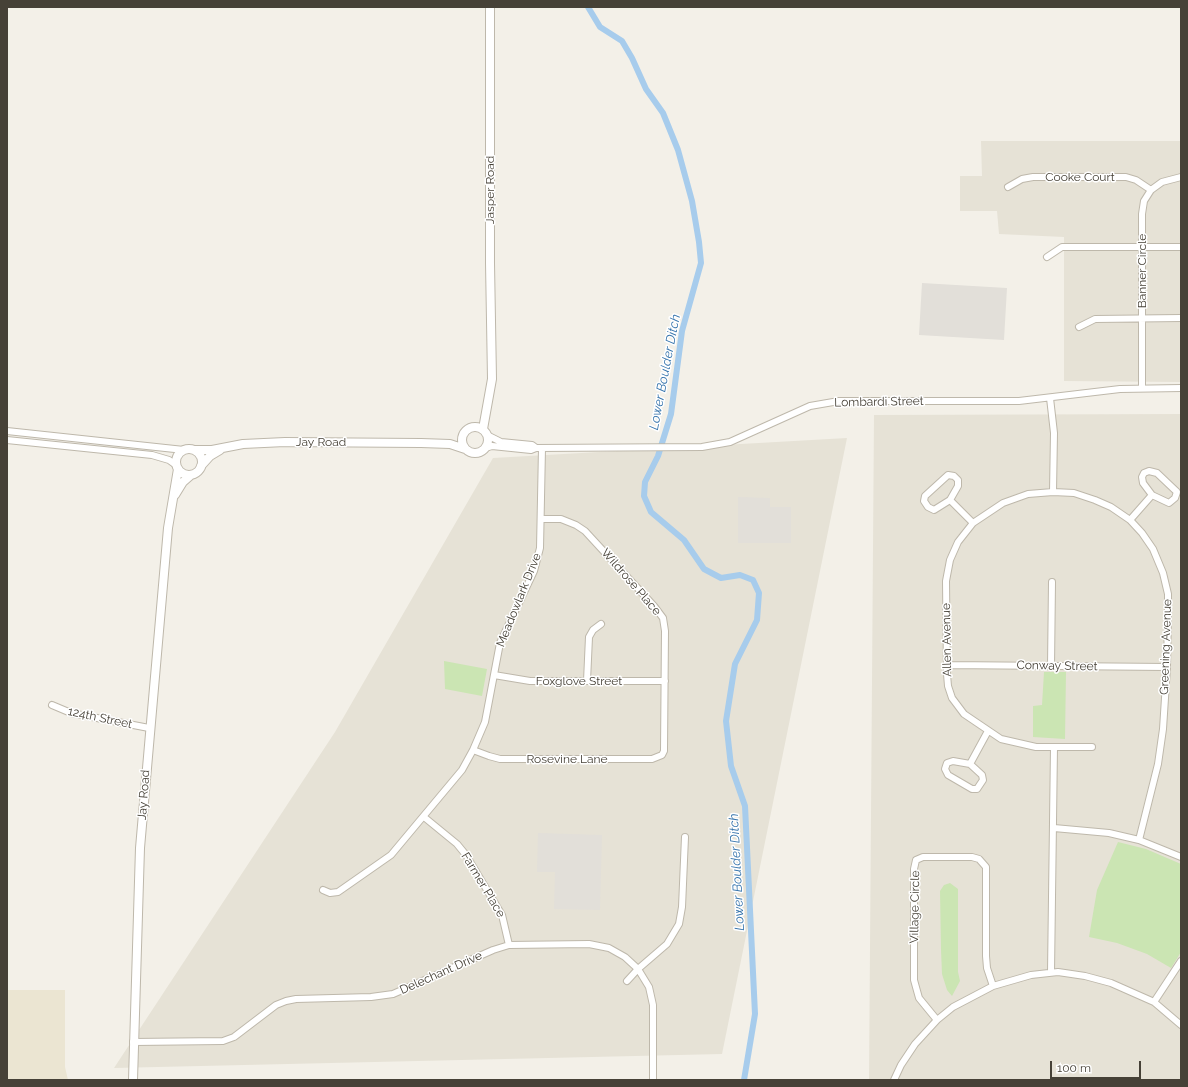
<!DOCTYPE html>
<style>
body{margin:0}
#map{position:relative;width:1188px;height:1087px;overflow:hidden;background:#f3f0e8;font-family:Raleway,sans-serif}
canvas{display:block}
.frame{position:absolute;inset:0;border:8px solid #464137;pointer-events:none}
.scale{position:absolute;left:1050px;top:1061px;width:91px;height:18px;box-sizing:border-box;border:2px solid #464137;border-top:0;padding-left:5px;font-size:12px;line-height:14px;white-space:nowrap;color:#464137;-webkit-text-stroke:3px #fff;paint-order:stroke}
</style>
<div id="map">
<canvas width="1188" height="1087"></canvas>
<div class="frame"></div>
<div class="scale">100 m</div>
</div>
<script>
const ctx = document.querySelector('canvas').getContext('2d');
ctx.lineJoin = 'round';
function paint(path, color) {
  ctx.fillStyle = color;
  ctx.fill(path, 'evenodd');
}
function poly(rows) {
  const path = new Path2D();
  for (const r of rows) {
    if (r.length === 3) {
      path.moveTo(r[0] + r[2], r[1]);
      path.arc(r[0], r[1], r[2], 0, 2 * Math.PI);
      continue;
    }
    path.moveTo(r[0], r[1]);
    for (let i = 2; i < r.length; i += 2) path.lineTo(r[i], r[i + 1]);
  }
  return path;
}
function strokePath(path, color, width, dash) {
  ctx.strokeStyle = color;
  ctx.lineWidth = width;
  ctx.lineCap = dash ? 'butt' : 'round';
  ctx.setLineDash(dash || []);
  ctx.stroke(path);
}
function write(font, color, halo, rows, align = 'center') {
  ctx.font = font + ' Raleway,sans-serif';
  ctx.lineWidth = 3;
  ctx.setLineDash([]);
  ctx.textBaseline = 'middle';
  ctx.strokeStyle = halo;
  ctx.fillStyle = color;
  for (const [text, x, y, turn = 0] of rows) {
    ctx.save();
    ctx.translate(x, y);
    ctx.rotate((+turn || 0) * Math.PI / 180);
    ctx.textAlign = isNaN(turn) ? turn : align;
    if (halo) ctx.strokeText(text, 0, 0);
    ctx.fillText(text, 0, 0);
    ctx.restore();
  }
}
paint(poly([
 [981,141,1181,141,1181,382,1064,381,1064,237,999,234,997,211,960,211,960,176,982,176],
 [1181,414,1181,1080,869,1080,874,415],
 [847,438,722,1054,114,1068,335,732,493,458]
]), '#e6e2d6');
paint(poly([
 [922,283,1007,288,1004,340,919,335],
 [738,497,770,498,770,507,791,507,791,543,738,543],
 [538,833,602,835,600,910,554,909,555,872,537,872]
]), '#e2dfd9');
paint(poly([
 [7,990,65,990,65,1067,68,1080,7,1080]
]), '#ebe5d2');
paint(poly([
 [444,661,487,669,482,696,445,689],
 [1044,672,1066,672,1065,739,1033,737,1033,706,1042,705],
 [1118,842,1146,849,1181,864,1181,952,1171,968,1147,954,1117,943,1089,937,1097,890],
 [950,883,958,889,958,972,960,981,952,996,947,990,942,974,941,950,940,891,944,885]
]), '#cbe5b3');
strokePath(poly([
 [588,7,600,27,622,41,632,58,646,89,663,113,678,150,692,201,699,242,701,263,682,331,671,414,658,456,645,482,644,496,651,512,684,540,704,569,721,578,740,575,753,580,759,593,757,620,735,664,726,721,731,766,745,806,755,1014,744,1080]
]), '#a7ccec', 6);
const minor = poly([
 [1008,187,1022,179,1033,177,1126,177,1136,180,1151,190],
 [1047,257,1062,247,1181,247],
 [1079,327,1095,319,1181,318],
 [1142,388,1142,214,1144,201,1151,190,1162,182,1181,177],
 [1050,398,1054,433,1053,492],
 [7,431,184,450],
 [487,435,501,442,532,445,536,448],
 [7,440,152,455,169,460,176,465],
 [485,448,492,446,531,450,536,448,702,447,730,442,810,406,839,401,1019,401,1120,389,1181,388],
 [950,500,934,510,928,507,924,501,925,496,948,475,954,476,958,480,958,486,950,500,973,523],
 [1130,520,1152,495,1169,503,1175,498,1177,492,1157,473,1149,471,1144,473,1142,477,1143,483,1152,495],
 [947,665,1167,667],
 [1051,666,1052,582],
 [494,675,530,681,665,681],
 [587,681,589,637,593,630,601,624],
 [52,705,71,713,149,728],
 [1092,747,1036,747,1001,739,964,714,952,698,948,686,947,674,946,581,950,560,958,542,973,523,1003,503,1028,494,1053,492,1074,493,1095,500,1111,507,1130,520,1142,533,1153,549,1163,573,1168,594,1168,614,1167,667,1163,729,1158,764,1139,840],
 [473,750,489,756,500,759,652,759,662,755,664,751,665,631,663,618,654,606,585,531,576,525,561,519,542,519],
 [970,764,982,775,983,780,977,789,972,789,948,775,945,769,947,763,953,761,970,764,988,731],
 [424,817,457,844,466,855,502,915,509,945],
 [1054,828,1109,833,1139,840,1181,857],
 [323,890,330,893,338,892,391,855,462,770,473,750,485,722,500,643,534,571,540,548,542,448],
 [1051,972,1054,747],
 [627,981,638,969,667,944,679,924,682,907,685,837],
 [1154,1002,1181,961],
 [937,1020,919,998,914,980,914,869,916,860,923,857,972,857,979,859,986,867,986,956,987,968,993,986],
 [133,1042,223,1041,234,1037,276,1005,286,1001,296,999,371,997,393,994,493,950,509,945,589,944,609,948,625,957,638,969,649,987,653,1005,653,1080],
 [894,1080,901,1065,915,1044,937,1020,953,1007,993,986,1031,975,1058,972,1085,976,1111,983,1154,1002,1181,1025]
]);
const tertiary = poly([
 [475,440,13],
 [483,429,492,379,490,263,490,7],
 [189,462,13],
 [195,450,212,450,243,444,285,442,421,443,450,444,465,449],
 [201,466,210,456,220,450],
 [175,495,183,482,191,475],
 [133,1080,140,848,168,528,178,469]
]);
strokePath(minor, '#beb8ab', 8);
strokePath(tertiary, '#beb8ab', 10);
strokePath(minor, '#fff', 6);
strokePath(tertiary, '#fff', 8);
write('12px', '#464137', '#fff', [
 ["Cooke Court",1080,177],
 ["Jasper Road",490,190,-90],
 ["Banner Circle",1142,271,-90],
 ["Lombardi Street",879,402,-1],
 ["Jay Road",321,442],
 ["Wildrose Place",631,582,49],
 ["Meadowlark Drive",519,600,-68],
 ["Allen Avenue",947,640,-91],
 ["Greening Avenue",1166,647,-88],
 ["Conway Street",1057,666,1],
 ["Foxglove Street",579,681],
 ["124th Street",100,718,12],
 ["Rosevine Lane",567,759],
 ["Jay Road",144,795,-86],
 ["Farmer Place",483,885,59],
 ["Village Circle",915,907,-89],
 ["Delechant Drive",441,973,-24]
]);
write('italic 13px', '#3674ac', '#fff', [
 ["Lower Boulder Ditch",665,372,-79],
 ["Lower Boulder Ditch",737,872,-93]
]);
</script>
